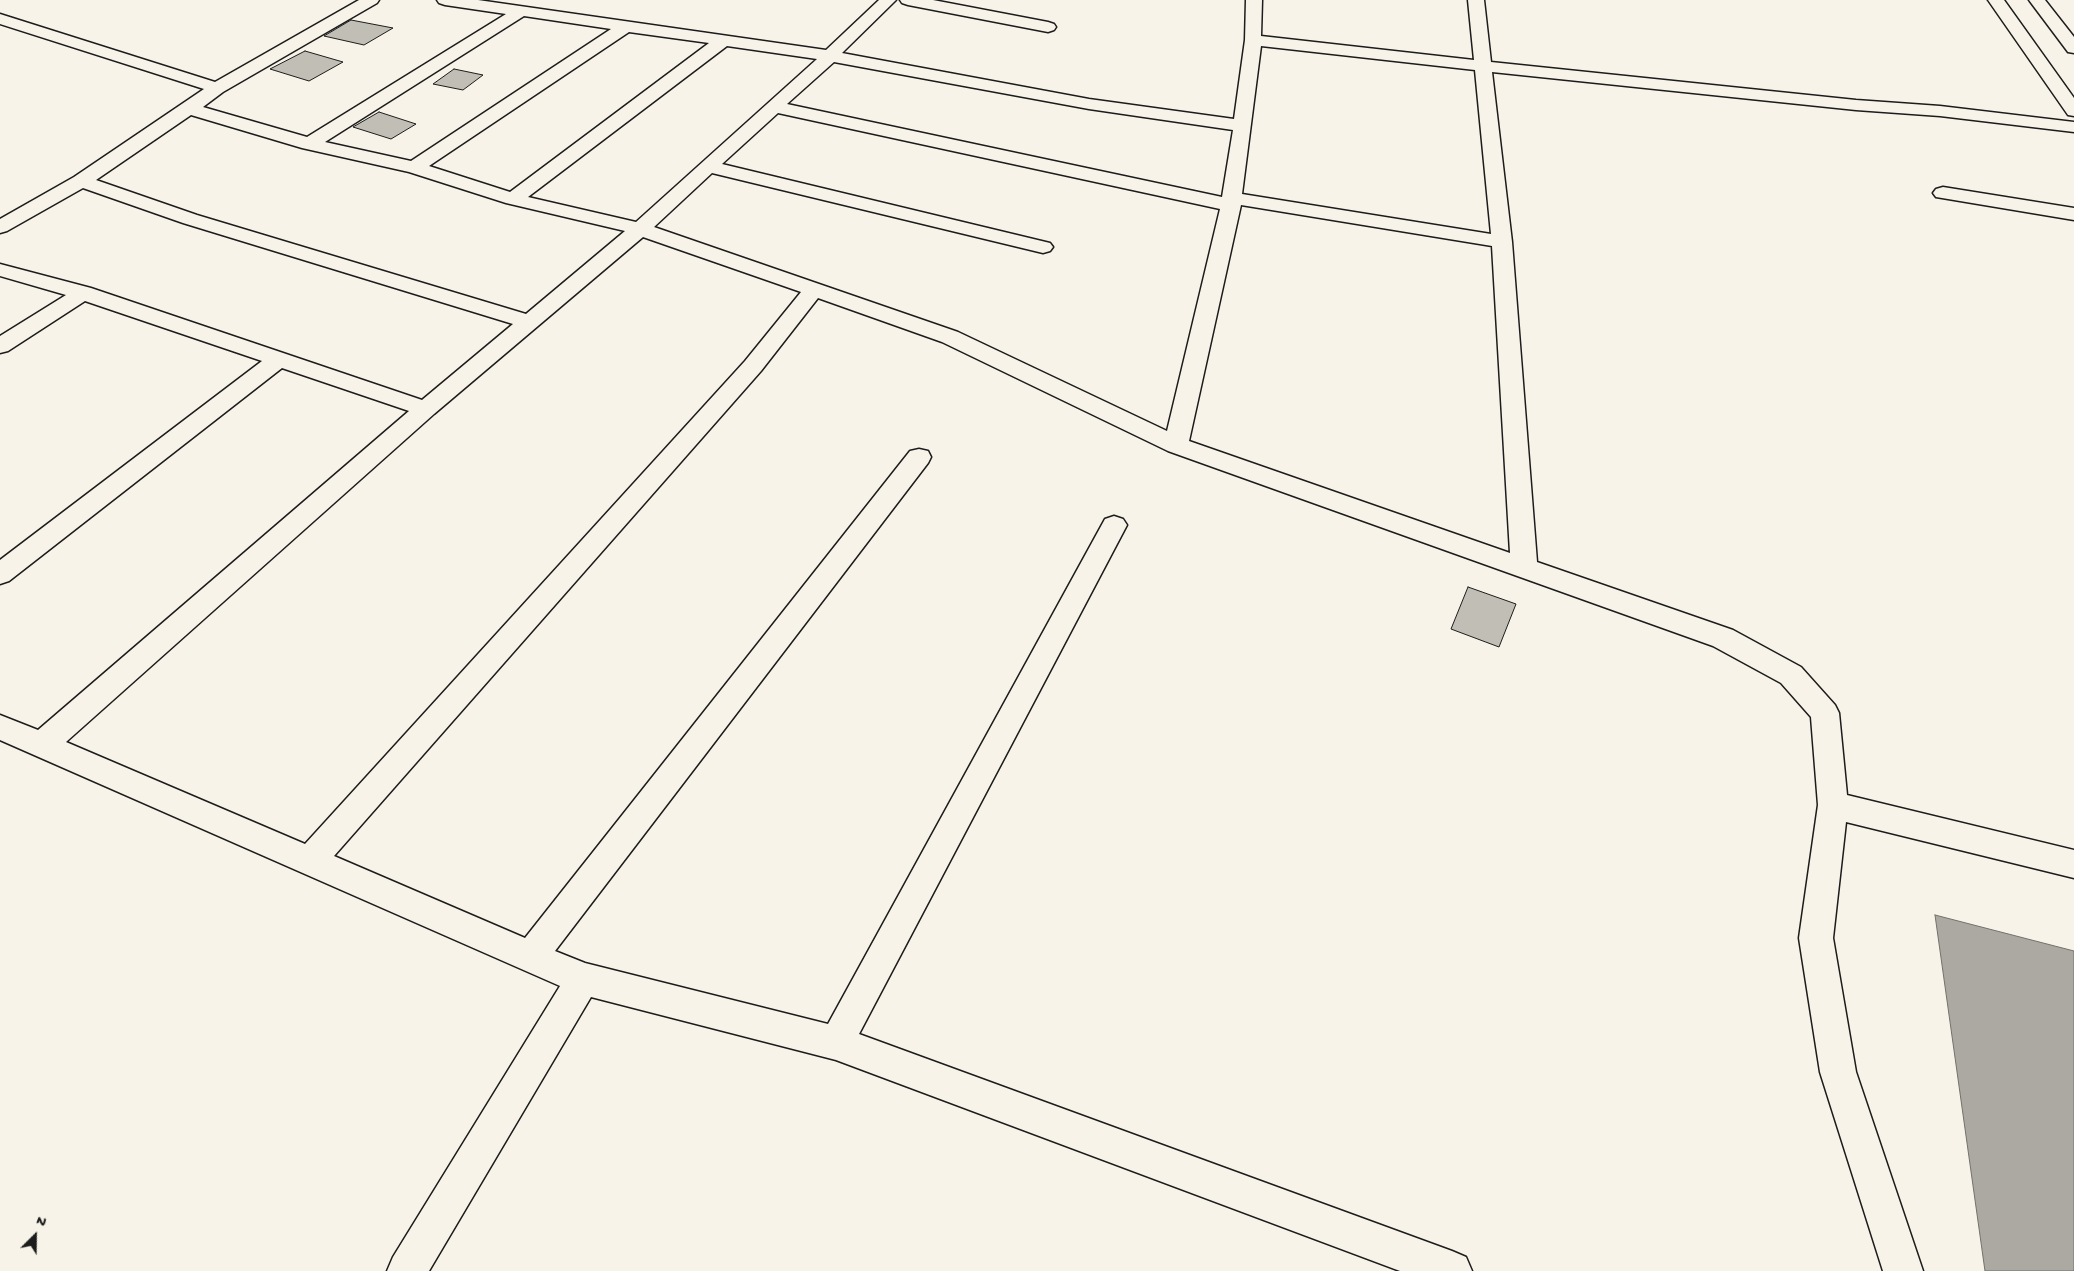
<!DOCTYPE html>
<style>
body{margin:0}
#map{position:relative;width:2074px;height:1271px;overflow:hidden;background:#f7f3e8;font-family:"Gochi Hand",sans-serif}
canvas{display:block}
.north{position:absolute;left:10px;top:1211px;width:50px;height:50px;-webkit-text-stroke:4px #f7f3e8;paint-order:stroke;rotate:23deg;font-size:14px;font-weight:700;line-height:20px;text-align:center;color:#1c1c1c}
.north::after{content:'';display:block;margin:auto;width:18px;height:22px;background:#1c1c1c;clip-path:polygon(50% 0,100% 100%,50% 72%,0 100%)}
</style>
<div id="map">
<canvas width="2074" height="1271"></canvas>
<div class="north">N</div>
</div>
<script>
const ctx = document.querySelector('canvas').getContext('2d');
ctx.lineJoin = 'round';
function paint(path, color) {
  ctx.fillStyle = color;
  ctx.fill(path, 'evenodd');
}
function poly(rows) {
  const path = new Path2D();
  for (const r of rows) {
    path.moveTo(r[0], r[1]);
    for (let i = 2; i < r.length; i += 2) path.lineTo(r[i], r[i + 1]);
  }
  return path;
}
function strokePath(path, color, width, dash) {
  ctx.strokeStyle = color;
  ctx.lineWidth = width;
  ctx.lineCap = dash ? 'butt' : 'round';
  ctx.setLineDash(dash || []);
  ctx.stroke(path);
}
const water = poly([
 [1935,915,2074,951,2074,1271,1985,1271,1935,915]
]);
paint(water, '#aca9a2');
strokePath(water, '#72716c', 1);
const building = poly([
 [351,20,393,28,364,45,324,36,351,20],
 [305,51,343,62,309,81,270,69,305,51],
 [454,69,483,75,463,90,433,84,454,69],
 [379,112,416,124,391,139,353,127,379,112],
 [1468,587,1516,604,1499,647,1451,629,1468,587]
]);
paint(building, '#c0beb5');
strokePath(building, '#1c1c1c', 1);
const minor = poly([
 [359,0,379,0,377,3,223,92,203,107,307,137,506,14,445,5,439,3,437,0,478,0,826,50,879,0,896,0,842,53,1089,99,1234,119,1245,40,1246,0,1262,0,1261,36,1474,60,1468,0,1484,0,1491,62,1856,100,1940,106,2074,122,2074,132,1940,116,1856,110,1492,72,1512,242,1537,562,1733,630,1801,667,1835,705,1839,713,1847,795,2074,850,2074,878,1846,822,1833,938,1856,1072,1923,1271,1883,1271,1820,1072,1799,938,1818,805,1811,717,1781,683,1713,646,1168,451,942,342,818,298,761,371,334,856,525,938,910,451,919,449,928,451,931,457,928,463,555,951,585,963,828,1024,1105,519,1114,516,1123,519,1127,525,859,1034,1452,1251,1466,1257,1472,1271,1400,1271,836,1060,591,997,429,1271,387,1271,393,1257,560,986,0,740,0,715,38,730,409,411,282,368,9,581,0,584,0,560,262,361,85,301,8,351,0,353,0,336,66,295,0,276,0,264,91,288,422,400,513,324,183,223,83,188,7,231,0,233,0,219,74,177,204,89,0,24,0,14,215,82,359,0],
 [524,16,611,29,411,161,325,142,524,16],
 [629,32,709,43,510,192,429,166,629,32],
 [727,46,817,59,636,222,528,197,727,46],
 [1261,46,1475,70,1491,234,1242,194,1261,46],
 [834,62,1089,109,1233,130,1222,197,787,104,834,62],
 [778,113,1220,209,1167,431,958,332,654,227,712,173,1043,253,1050,251,1053,247,1050,243,722,164,778,113],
 [191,115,302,148,409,172,506,203,625,231,526,314,197,215,96,180,191,115],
 [1241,205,1492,246,1510,553,1189,441,1241,205],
 [643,237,801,292,745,361,305,844,66,742,434,414,643,237],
 [900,0,933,0,1048,22,1054,24,1056,27,1054,30,1048,32,908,5,902,3,900,0],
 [1943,187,2074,208,2074,220,1936,197,1933,193,1936,189,1943,187]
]);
const highway = poly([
 [1988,0,2004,0,2074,98,2074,116,2068,115,1988,0],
 [2029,0,2045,0,2074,37,2074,53,2068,52,2029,0]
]);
strokePath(minor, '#1c1c1c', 3);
strokePath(highway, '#1c1c1c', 3);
paint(minor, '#f7f3e8');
paint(highway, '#f7f3e8');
</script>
